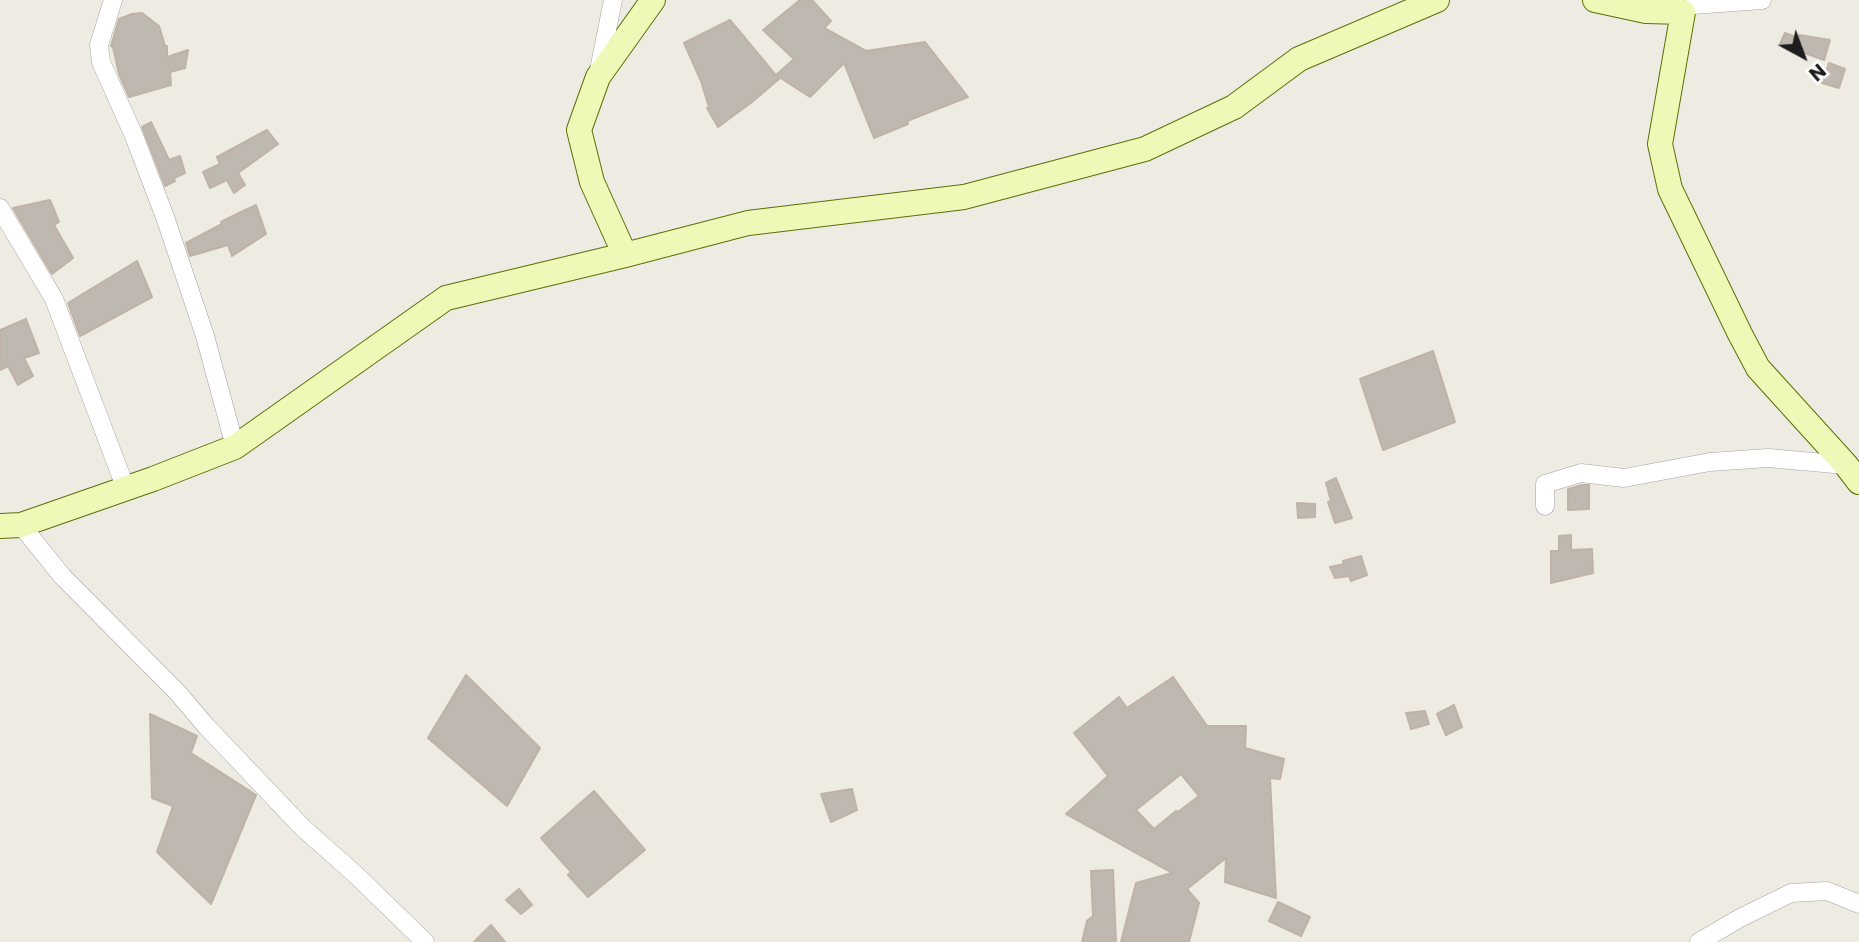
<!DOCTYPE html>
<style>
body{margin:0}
#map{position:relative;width:1859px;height:942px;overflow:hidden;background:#eeebe3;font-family:Poppins,sans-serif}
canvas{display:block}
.north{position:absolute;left:1768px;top:21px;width:70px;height:70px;-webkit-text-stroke:5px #fff;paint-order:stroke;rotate:139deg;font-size:19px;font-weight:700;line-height:28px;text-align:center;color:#1d1d1d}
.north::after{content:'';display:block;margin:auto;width:24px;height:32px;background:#1d1d1d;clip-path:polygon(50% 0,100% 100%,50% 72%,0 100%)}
</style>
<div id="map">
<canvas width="1859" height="942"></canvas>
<div class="north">N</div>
</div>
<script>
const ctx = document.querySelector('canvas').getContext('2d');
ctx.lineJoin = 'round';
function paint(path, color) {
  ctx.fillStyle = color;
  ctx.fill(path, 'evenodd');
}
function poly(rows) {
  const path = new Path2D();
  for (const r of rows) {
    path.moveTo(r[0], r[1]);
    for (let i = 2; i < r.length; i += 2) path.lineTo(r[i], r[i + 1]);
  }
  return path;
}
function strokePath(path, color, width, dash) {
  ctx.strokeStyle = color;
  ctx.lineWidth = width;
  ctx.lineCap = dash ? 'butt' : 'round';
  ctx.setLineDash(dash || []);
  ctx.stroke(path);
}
const building = poly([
 [800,0,812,0,831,21,824,28,866,51,925,42,968,97,907,121,908,124,874,138,844,63,810,97,776,75,794,59,763,30,800,0],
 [142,13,159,26,165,46,167,46,167,57,188,50,185,68,170,72,171,85,129,97,119,74,113,47,111,46,119,19,132,14,142,13],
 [730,20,779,79,752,102,718,127,707,108,709,107,701,81,684,43,730,20],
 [1785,33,1798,38,1799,35,1830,40,1824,60,1780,44,1785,33],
 [1829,63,1845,69,1839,88,1822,83,1829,63],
 [151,122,169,160,180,156,185,173,174,178,175,181,165,186,142,127,151,122],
 [267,130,278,144,238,173,245,185,234,193,227,180,210,188,203,172,220,164,217,157,267,130],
 [50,200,59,222,54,225,73,258,52,274,13,208,50,200],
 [256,205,266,234,232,256,228,245,190,256,186,243,222,224,221,222,237,214,256,205],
 [137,261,152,297,80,336,68,303,137,261],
 [26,319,39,353,24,358,33,376,18,385,8,366,0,370,0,330,26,319],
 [1433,351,1455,422,1383,450,1360,379,1433,351],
 [1336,478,1352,518,1335,523,1328,502,1331,501,1326,483,1336,478],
 [1582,485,1589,485,1589,509,1568,510,1568,489,1582,485],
 [1297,503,1315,504,1315,517,1298,518,1297,503],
 [1571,535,1571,550,1592,549,1593,573,1551,583,1551,551,1559,551,1559,536,1571,535],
 [1361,556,1367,575,1351,581,1349,576,1335,578,1330,567,1344,564,1343,561,1361,556],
 [466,675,540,748,507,806,428,738,466,675],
 [1173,677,1207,726,1246,726,1245,748,1284,759,1280,779,1270,778,1276,898,1225,882,1226,858,1187,889,1199,903,1189,942,1121,942,1136,883,1172,873,1066,814,1108,776,1074,733,1119,697,1127,708,1173,677],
 [1181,774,1199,796,1178,812,1176,811,1154,829,1136,810,1181,774],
 [1454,705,1462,727,1446,735,1437,714,1454,705],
 [1425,711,1429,724,1411,729,1406,713,1425,711],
 [150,714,197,736,191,753,256,795,211,904,157,852,173,806,152,798,150,714],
 [852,789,857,810,831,822,821,794,852,789],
 [594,791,645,850,588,897,568,875,571,872,541,838,594,791],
 [1113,870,1116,942,1082,942,1087,921,1093,916,1091,871,1113,870],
 [519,889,532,905,521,914,506,900,519,889],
 [1278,902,1310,917,1301,936,1269,921,1278,902],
 [491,925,505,942,474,942,491,925]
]);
paint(building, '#beb8b0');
strokePath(building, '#bfb3a6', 2);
const street = poly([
 [113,0,99,45,101,62,134,136,165,217,205,336,235,447],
 [1693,5,1762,0],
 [599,70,613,0],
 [0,208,54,299,126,489],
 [1545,506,1545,484,1581,473,1624,478,1710,462,1768,458,1846,465],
 [21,525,62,576,178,693,206,726,302,827,356,875,425,942],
 [1699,942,1740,918,1791,893,1827,891,1859,904]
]);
const secondary = poly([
 [1595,0,1646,11,1683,12,1660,144,1670,189,1740,334,1758,368,1846,465,1859,482],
 [625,255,592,182,579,130,598,77,653,0],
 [0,526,21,525,153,479,235,447,446,298,625,255,748,223,964,197,1145,149,1234,107,1299,59,1437,0]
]);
strokePath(street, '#a4a4a4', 19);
strokePath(secondary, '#5b7107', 26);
strokePath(street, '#fff', 18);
strokePath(secondary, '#eef8b7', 24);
</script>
